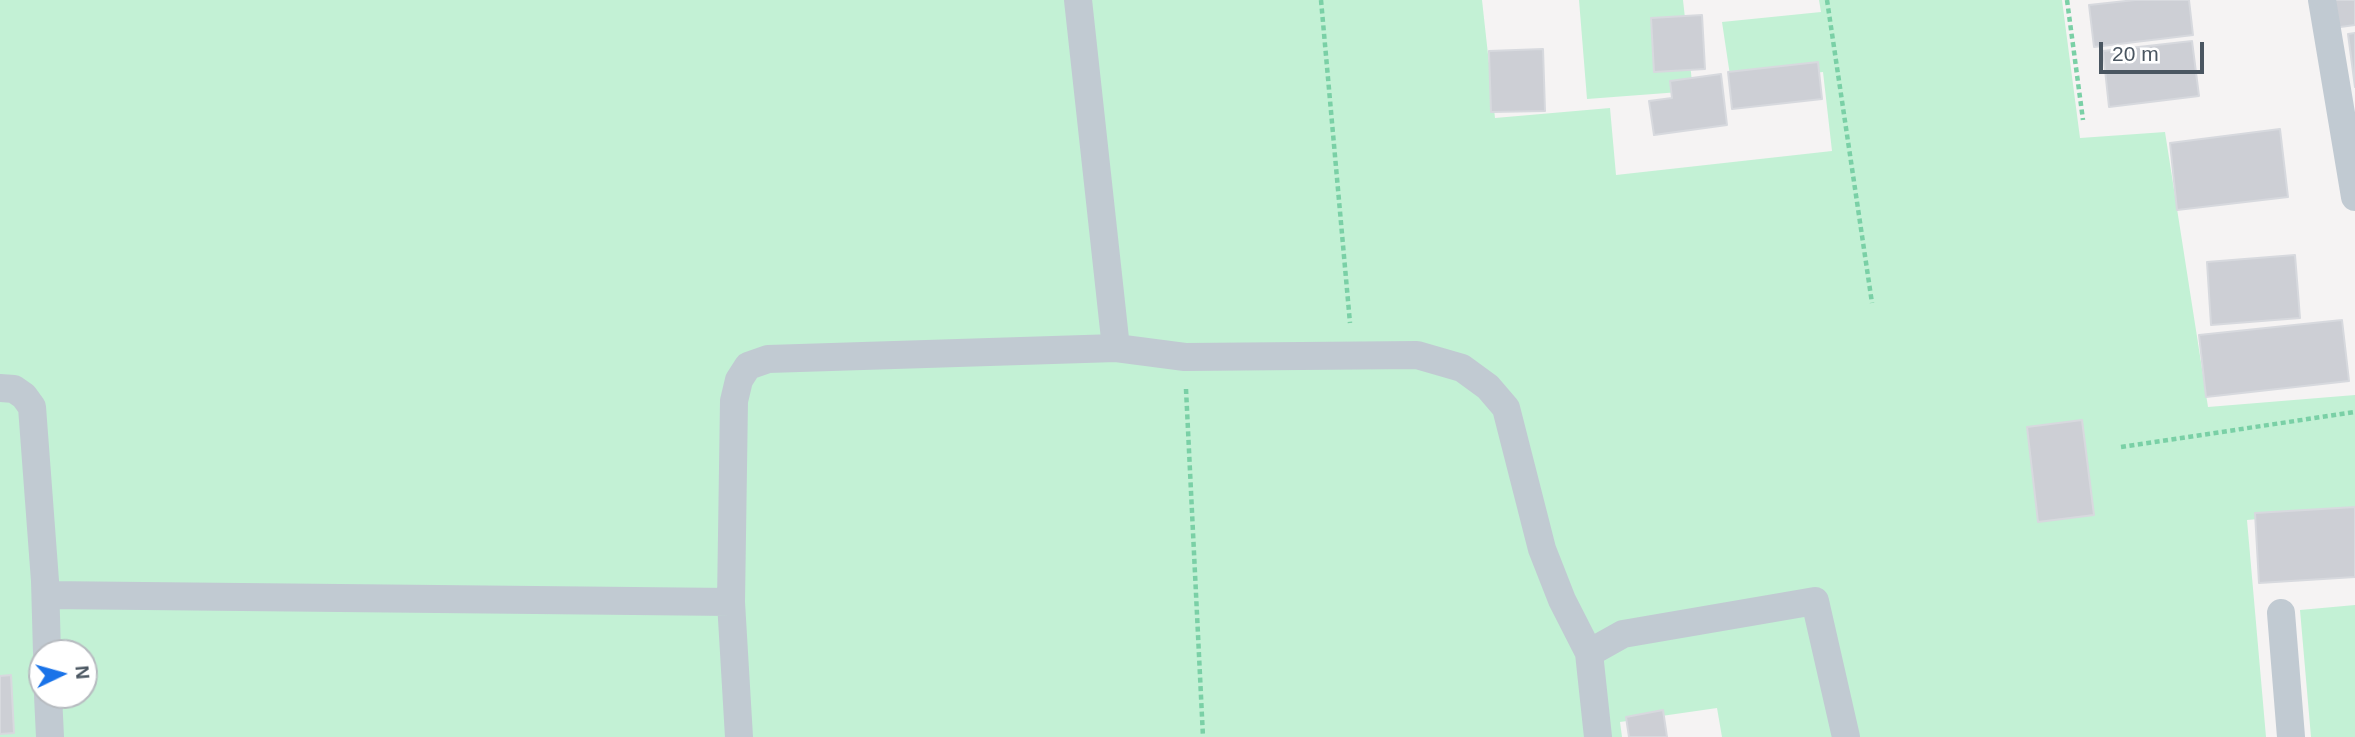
<!DOCTYPE html>
<style>
body{margin:0}
#map{position:relative;width:2355px;height:737px;overflow:hidden;background:#f5f3f3;font-family:Helvetica,sans-serif}
canvas{display:block}
.north{position:absolute;left:28px;top:639px;width:70px;height:70px;box-sizing:border-box;background:#fff;border:2px solid #b7bbc0;border-radius:50%;rotate:85deg;font-size:19px;font-weight:700;line-height:28px;text-align:center;color:#4a5661}
.north::after{content:'';display:block;margin:auto;width:24px;height:32px;background:#1a73e8;clip-path:polygon(50% 0,100% 100%,50% 72%,0 100%)}
.scale{position:absolute;left:2099px;top:42px;width:105px;height:32px;box-sizing:border-box;border:4px solid #4a5661;border-top:0;padding-left:9px;font-size:21px;line-height:24px;white-space:nowrap;color:#4a5661;-webkit-text-stroke:5px #fff;paint-order:stroke}
</style>
<div id="map">
<canvas width="2355" height="737"></canvas>
<div class="north">N</div>
<div class="scale">20 m</div>
</div>
<script>
const ctx = document.querySelector('canvas').getContext('2d');
ctx.lineJoin = 'round';
function paint(path, color) {
  ctx.fillStyle = color;
  ctx.fill(path, 'evenodd');
}
function poly(rows) {
  const path = new Path2D();
  for (const r of rows) {
    path.moveTo(r[0], r[1]);
    for (let i = 2; i < r.length; i += 2) path.lineTo(r[i], r[i + 1]);
  }
  return path;
}
function strokePath(path, color, width, dash) {
  ctx.strokeStyle = color;
  ctx.lineWidth = width;
  ctx.lineCap = dash ? 'butt' : 'round';
  ctx.setLineDash(dash || []);
  ctx.stroke(path);
}
paint(poly([
 [0,0,1482,0,1495,118,1610,108,1616,175,1832,151,1823,72,1731,82,1722,22,1821,12,1819,0,2062,0,2080,138,2165,132,2208,407,2355,395,2355,510,2247,520,2266,737,1722,737,1717,708,1620,722,1622,737,0,737],
 [42,653,84,653,84,695,42,695],
 [1579,0,1683,0,1693,91,1587,99],
 [2355,605,2355,737,2311,737,2300,610]
]), '#c3f1d5');
const building = poly([
 [2135,0,2189,0,2193,35,2094,47,2089,5,2135,0],
 [2330,0,2355,0,2355,25,2333,28,2330,0],
 [1702,15,1705,69,1654,72,1651,18,1702,15],
 [2355,33,2355,87,2348,34,2355,33],
 [2192,41,2199,96,2109,107,2103,51,2192,41],
 [1543,49,1545,111,1491,112,1489,51,1543,49],
 [1818,62,1822,99,1732,109,1728,72,1818,62],
 [1721,74,1727,125,1654,135,1649,101,1672,98,1670,81,1721,74],
 [2280,129,2288,197,2177,210,2170,143,2280,129],
 [2295,255,2300,318,2211,325,2207,262,2295,255],
 [2342,320,2349,381,2206,397,2199,335,2342,320],
 [2082,420,2094,515,2038,522,2027,427,2082,420],
 [2355,507,2355,577,2259,583,2255,513,2355,507],
 [11,675,14,733,0,734,0,676,11,675],
 [1663,710,1667,737,1629,737,1626,717,1663,710]
]);
paint(building, '#cdcfd5');
strokePath(building, '#d7d9de', 2);
strokePath(poly([
 [1321,0,1350,323],
 [1827,0,1872,303],
 [2067,0,2083,120],
 [1186,389,1203,737],
 [2121,447,2355,412]
]), '#7ad0a6', 4.5, [5, 3.5]);
strokePath(poly([
 [1078,0,1116,348],
 [2322,0,2355,197],
 [0,388,14,389,24,396,32,407,45,581,47,653],
 [46,595,731,602],
 [2281,613,2291,737],
 [48,695,50,737],
 [739,737,731,602,734,401,739,380,748,366,768,359,1116,348,1185,357,1417,355,1462,368,1488,387,1506,408,1542,549,1562,600,1589,653],
 [1598,737,1589,653,1623,634,1815,601,1846,737]
]), '#c1cad2', 28);
</script>
